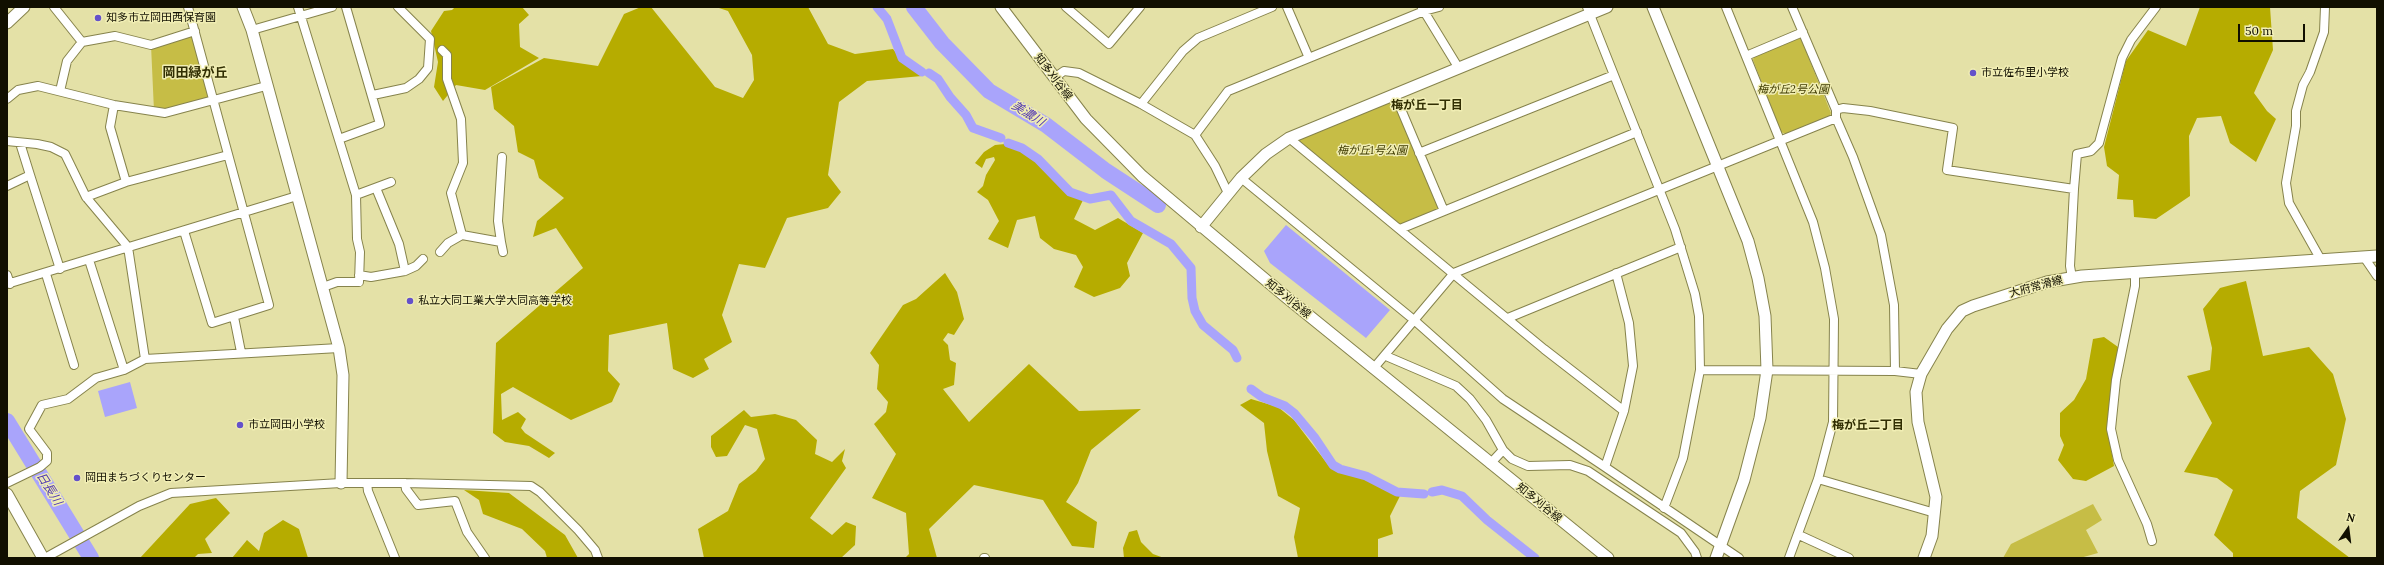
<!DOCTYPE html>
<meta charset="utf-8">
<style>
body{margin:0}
#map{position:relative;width:2384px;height:565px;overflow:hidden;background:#e4e1a7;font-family:Lora,serif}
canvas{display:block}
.frame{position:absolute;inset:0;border:8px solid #110f00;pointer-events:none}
.north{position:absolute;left:2328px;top:509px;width:40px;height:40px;-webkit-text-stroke:3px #f1eeb4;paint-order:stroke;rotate:14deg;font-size:11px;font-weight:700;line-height:16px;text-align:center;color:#110f00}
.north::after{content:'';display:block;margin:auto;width:14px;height:18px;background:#110f00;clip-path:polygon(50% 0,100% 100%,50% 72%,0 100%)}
.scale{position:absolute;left:2238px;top:24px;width:67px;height:18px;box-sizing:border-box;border:2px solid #110f00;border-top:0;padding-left:5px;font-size:12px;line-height:14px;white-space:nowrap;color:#110f00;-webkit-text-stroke:3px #f1eeb4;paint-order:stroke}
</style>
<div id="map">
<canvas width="2384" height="565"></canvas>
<div class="frame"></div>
<div class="north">N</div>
<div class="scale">50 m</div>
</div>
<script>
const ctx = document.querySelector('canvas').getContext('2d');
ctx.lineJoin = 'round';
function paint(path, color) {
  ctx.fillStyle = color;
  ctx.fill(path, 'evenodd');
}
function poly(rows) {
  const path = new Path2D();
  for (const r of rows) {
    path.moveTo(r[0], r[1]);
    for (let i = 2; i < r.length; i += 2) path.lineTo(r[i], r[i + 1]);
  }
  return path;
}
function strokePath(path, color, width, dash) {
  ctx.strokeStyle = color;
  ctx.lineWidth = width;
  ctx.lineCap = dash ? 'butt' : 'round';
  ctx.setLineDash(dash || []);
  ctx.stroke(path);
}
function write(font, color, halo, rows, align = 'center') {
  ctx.font = font + ' Lora,"Noto Sans JP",serif';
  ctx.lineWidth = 3;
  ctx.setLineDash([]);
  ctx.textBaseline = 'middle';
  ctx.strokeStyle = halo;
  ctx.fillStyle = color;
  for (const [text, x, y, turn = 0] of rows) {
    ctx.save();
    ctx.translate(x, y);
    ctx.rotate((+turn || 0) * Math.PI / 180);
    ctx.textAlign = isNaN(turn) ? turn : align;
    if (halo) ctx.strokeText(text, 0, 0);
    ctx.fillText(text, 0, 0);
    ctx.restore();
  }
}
paint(poly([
 [195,31,214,99,154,111,151,45],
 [1797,38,1801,39,1831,113,1829,117,1786,134,1781,132,1753,60,1754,56],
 [1395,95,1444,211,1400,229,1289,138],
 [2093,504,2102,520,2086,530,2098,553,2080,558,2003,558,2011,544]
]), '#c6bd46');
paint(poly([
 [455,7,522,7,529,15,519,24,520,47,539,58,485,90,456,85,443,101,434,87,438,62,431,31,444,11,452,10],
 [641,7,651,7,715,87,743,98,754,80,752,55,728,11,716,7,808,7,828,44,855,54,893,49,905,64,922,76,867,81,839,102,828,175,841,192,828,208,787,218,765,268,739,264,722,315,732,342,704,359,709,369,693,378,673,369,667,323,609,335,608,371,620,384,612,402,571,420,513,387,501,394,502,420,518,412,526,419,521,428,525,433,555,453,549,458,529,446,505,442,493,433,496,343,583,268,556,228,533,237,537,221,564,198,539,178,534,160,518,152,514,126,494,109,491,87,544,58,598,66,624,14],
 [2200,7,2270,7,2273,50,2254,93,2267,111,2276,119,2256,162,2230,143,2221,116,2197,118,2189,136,2190,196,2156,219,2134,217,2133,200,2117,199,2119,175,2107,166,2104,147,2126,61,2148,30,2186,46],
 [1005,144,1026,153,1048,171,1069,194,1083,200,1074,219,1095,230,1118,218,1143,233,1127,263,1130,276,1120,288,1094,297,1074,287,1083,267,1076,255,1054,249,1040,238,1035,216,1017,220,1008,248,988,239,999,221,988,200,977,192,983,186,986,175,995,160,994,157,986,159,982,168,975,163,984,152,995,145],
 [945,273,957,292,964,319,954,335,948,333,943,340,948,345,950,360,956,363,954,385,943,389,969,422,1029,364,1079,411,1141,409,1091,450,1078,483,1066,502,1097,522,1094,548,1072,546,1043,500,974,485,929,529,937,558,905,558,909,554,906,513,872,498,896,454,874,424,886,412,888,402,877,389,879,365,870,353,903,305,916,299],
 [2246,281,2263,356,2309,347,2333,374,2346,419,2336,465,2300,491,2297,518,2350,558,2233,558,2233,553,2214,535,2233,490,2217,478,2184,472,2212,423,2187,376,2210,370,2212,348,2203,309,2220,288],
 [2104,337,2118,347,2108,431,2114,466,2086,481,2073,479,2058,460,2064,445,2060,436,2060,413,2074,400,2086,379,2093,339],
 [1251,399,1278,407,1294,420,1329,466,1402,492,1390,516,1393,534,1378,539,1378,558,1298,558,1294,537,1300,508,1278,496,1267,451,1264,423,1240,405],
 [744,410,751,417,775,414,796,420,817,440,815,454,832,462,845,449,842,461,846,468,810,518,832,535,846,522,856,526,855,545,841,558,704,558,698,529,728,511,739,484,756,471,765,459,757,429,745,425,727,456,716,457,711,447,711,436],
 [464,490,509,493,565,535,578,558,547,558,545,551,522,529,483,514,479,500],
 [216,498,230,513,205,539,212,553,198,554,194,558,140,558,190,504],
 [283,520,299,529,308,558,232,558,247,540,259,551,264,533],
 [1137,530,1141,542,1153,554,1164,558,1124,558,1123,548,1129,532]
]), '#b6ac00');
paint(poly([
 [1286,225,1390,310,1366,338,1270,263,1264,251],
 [130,382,137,408,105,417,98,391]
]), '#a9a4fb');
strokePath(poly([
 [877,7,887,19,902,58,922,72],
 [929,73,938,79,950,97,966,115,973,128,1001,138],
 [1008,143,1022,148,1038,159,1070,192,1090,199,1111,195,1131,221,1171,244,1191,268,1192,298,1195,311,1203,325,1233,350,1237,358],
 [1251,389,1262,397,1285,406,1294,413,1315,438,1333,465,1340,469,1366,476,1397,492,1424,494],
 [1432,492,1442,490,1462,496,1487,520,1535,558]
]), '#a9a4fb', 9);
strokePath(poly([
 [914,7,942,43,989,91,1046,125,1106,171,1158,205],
 [7,421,91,558]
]), '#a9a4fb', 16);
const street = poly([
 [54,7,82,42],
 [298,7,356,195,357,239,360,252,359,282,337,282,323,287],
 [1066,7,1109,44,1140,7],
 [1287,7,1309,58],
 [1587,7,1675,229,1695,294,1699,316,1700,370,1683,458,1664,508],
 [1726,7,1813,222,1825,268,1834,319,1833,422,1818,479,1789,558],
 [1792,7,1836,110,1836,118,1853,157,1881,235,1894,305,1895,371],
 [1422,8,1458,67],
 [252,30,332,7],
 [442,50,447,55,447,79,461,119,463,163,451,193,462,235],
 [1746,56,1803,32],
 [1054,78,1064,71,1079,73,1141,104,1195,135,1215,166,1228,193],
 [60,91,67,61,82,42,115,36,151,45,195,31],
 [373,95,406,88,419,79,428,68,430,39,398,7],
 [1395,95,1444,211],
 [7,99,18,90,38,86,114,105,165,113,266,86],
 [1141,104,1183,51,1198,38,1272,7],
 [114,105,110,127,126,182],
 [1836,110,1843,108,1870,111,1953,128,1947,170,2074,189,2070,266,2072,278],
 [1195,135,1228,91,1424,11,1439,7],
 [1289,138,1544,349,1624,411],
 [339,139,380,124,346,7],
 [7,141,37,144,51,147,65,154,86,197,128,247,145,359],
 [20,143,30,175],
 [1419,153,1614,75],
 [1241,178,1414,320,1503,399,1605,467],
 [7,186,30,175,60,269],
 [2074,189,2077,154,2091,151,2099,143,2122,58,2131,40,2156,7],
 [356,195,391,182],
 [86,197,126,182,228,155],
 [1400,229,1637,132],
 [184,231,212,323,269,305,188,7],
 [501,242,498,221,502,157],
 [440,252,448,243,462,235,501,242,503,252],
 [2364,257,2377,276],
 [89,260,124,370],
 [2321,260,2289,203,2286,183,2296,126,2296,111,2303,85,2310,72,2324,32,2325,7],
 [405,271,416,266,423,259],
 [2135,272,2135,286,2116,380,2111,429,2118,460,2147,524,2152,541],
 [1616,273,1629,323,1633,366,1624,411,1605,467,1739,558],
 [46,274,74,365],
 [7,275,10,284],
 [359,275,371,277,405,271,399,244,376,188],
 [7,284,297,196],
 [234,317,241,352],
 [1508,318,1681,247],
 [1386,356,1456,386,1470,399,1486,420,1503,450,1512,459,1528,466,1570,465,1588,471,1681,533,1695,552,1697,558],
 [1373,369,1454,273,1836,118],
 [1700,370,1895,371,1921,374],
 [1490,464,1503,450],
 [1818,479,1935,513],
 [7,483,40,467,47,461,47,453,29,429,42,405,68,399,96,378,124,370,145,359,339,348],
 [367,483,368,491,395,558],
 [405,483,406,489,418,505,455,501,467,532,485,558],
 [1799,535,1849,558],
 [45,558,139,506,171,493,341,483,405,483,531,486,540,492,578,530,595,550,598,558],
 [984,558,985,558]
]);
const secondary = poly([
 [243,7,252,30,339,348,343,375,341,483],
 [1001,7,1086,119,1142,176,1286,297,1608,558],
 [1653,7,1748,241,1758,278,1765,316,1767,370,1760,418,1744,480,1716,558],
 [7,23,24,7],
 [1201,227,1241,178,1266,154,1289,138,1607,7],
 [7,494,43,558],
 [1924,558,1932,536,1936,497,1918,422,1916,392,1921,374,1947,329,1962,311,1973,306,2047,282,2082,276,2377,256]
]);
strokePath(street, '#86834c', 10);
strokePath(secondary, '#86834c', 13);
strokePath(street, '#fff', 8);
strokePath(secondary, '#fff', 11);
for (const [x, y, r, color] of [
 [98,18,4,"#6451ca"],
 [1973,73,4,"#6451ca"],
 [410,301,4,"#6451ca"],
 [240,425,4,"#6451ca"],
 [77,478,4,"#6451ca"]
]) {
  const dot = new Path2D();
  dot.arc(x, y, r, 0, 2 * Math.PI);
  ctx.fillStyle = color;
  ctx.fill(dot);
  strokePath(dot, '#f1eeb4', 1.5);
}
write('11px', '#110f00', '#f1eeb4', [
 ["知多市立岡田西保育園",106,18],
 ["市立佐布里小学校",1981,73],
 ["私立大同工業大学大同高等学校",418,301],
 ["市立岡田小学校",248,425],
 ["岡田まちづくりセンター",85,478]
], 'left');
write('11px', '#110f00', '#f1eeb4', [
 ["知多刈谷線",1053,77,53],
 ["大府常滑線",2036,287,-15],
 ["知多刈谷線",1288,299,39],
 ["知多刈谷線",1539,503,39]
]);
write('italic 11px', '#3f3b00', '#f1eeb4', [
 ["梅が丘2号公園",1793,90],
 ["梅が丘1号公園",1372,151]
]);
write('bold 12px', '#312e02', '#f1eeb4', [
 ["梅が丘一丁目",1427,106],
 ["梅が丘二丁目",1868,426]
]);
write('italic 12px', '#4f36b2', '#f1eeb4', [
 ["美濃川",1028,114,32],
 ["日長川",49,489,58]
]);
write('bold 13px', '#312e02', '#f1eeb4', [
 ["岡田緑が丘",195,73]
]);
</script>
